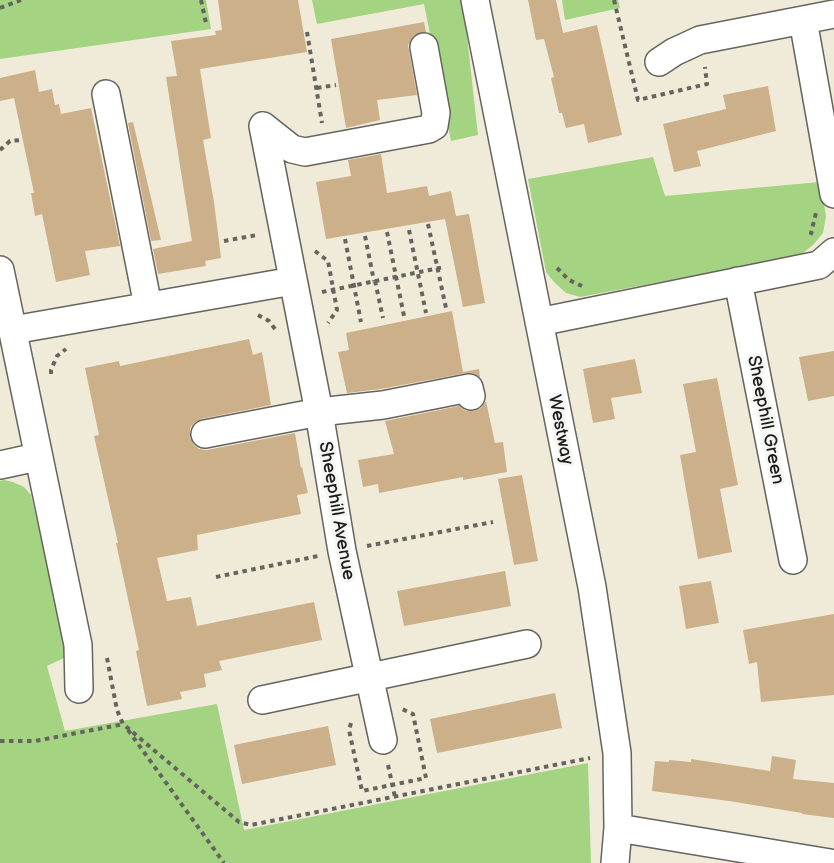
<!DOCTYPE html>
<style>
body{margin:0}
canvas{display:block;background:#f0ebd8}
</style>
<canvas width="834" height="863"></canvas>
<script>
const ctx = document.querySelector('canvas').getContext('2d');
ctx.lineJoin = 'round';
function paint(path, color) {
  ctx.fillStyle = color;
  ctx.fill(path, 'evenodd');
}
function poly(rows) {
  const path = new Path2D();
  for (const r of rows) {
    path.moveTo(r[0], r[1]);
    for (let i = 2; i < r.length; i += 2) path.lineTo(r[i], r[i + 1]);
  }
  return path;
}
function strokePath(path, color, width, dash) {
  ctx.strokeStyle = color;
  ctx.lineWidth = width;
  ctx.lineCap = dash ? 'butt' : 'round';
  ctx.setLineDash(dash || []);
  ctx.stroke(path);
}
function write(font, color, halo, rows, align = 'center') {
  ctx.font = font + ' "Balsamiq Sans",sans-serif';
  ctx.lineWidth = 6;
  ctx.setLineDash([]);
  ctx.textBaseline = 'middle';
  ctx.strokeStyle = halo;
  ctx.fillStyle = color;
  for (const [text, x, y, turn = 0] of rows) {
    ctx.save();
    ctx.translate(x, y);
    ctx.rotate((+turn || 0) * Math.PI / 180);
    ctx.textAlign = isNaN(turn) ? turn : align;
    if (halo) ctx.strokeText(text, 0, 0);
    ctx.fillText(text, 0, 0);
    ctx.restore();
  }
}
paint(poly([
 [0,0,206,0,211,29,0,59],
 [312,0,463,0,478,135,451,141,424,4,317,24],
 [562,0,618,0,620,8,565,20],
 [653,157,665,196,820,182,826,216,823,233,813,245,803,253,788,258,580,297,566,293,554,282,546,272,528,179],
 [4,480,13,482,24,487,31,495,66,649,66,657,47,666,65,731,217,704,244,830,588,763,591,863,0,863,0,481]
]), '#a4d482');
paint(poly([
 [218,0,298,0,307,52,200,69,211,138,203,140,214,202,221,258,205,261,206,266,158,274,153,249,192,241,166,77,177,76,171,41,216,35,215,31,222,30],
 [528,0,556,0,563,33,597,25,622,135,588,143,584,124,566,128,562,113,559,113,551,78,554,77,544,39,536,40],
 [424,22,426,32,414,35,408,45,417,95,377,100,380,120,346,128,331,39],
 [35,70,39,92,52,89,55,105,59,104,61,114,91,108,120,246,85,251,90,275,56,282,42,214,35,216,31,193,34,193,14,98,0,101,0,78],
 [768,86,776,131,697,151,701,166,674,172,663,124,726,109,723,95],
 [133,122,161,240,151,241,128,123],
 [381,154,387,193,427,186,429,196,451,191,456,216,469,214,485,303,463,307,445,219,326,239,316,182,351,176,348,160],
 [452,311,463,372,479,369,480,377,473,373,466,373,381,389,347,393,338,352,349,350,346,333],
 [249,339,253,355,262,352,271,405,201,419,194,423,190,428,190,438,194,445,199,449,207,450,295,433,301,468,302,467,308,493,297,495,301,514,197,535,198,550,157,558,167,601,191,597,197,626,314,602,322,640,219,661,222,670,204,674,206,687,180,692,182,699,147,706,136,651,139,650,116,543,118,543,94,436,99,435,85,368,119,361,120,366],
 [834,351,834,396,808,401,799,357],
 [635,359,642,393,611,398,615,419,593,423,583,369],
 [717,378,738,485,720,489,732,552,698,559,680,455,696,452,683,384],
 [486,401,495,443,503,442,507,472,463,480,463,477,379,493,378,484,363,487,358,460,394,454,385,421,459,406,466,411,474,411,481,408],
 [522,475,538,561,514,565,498,479],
 [505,571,511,606,404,626,397,591],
 [711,581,719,623,686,629,679,586],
 [834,614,834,695,761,702,757,662,749,664,743,630],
 [555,693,562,728,437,753,430,719],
 [328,726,336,765,242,784,234,745],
 [772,756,796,760,793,779,834,783,834,818,802,814,802,813,729,801,652,791,655,761,669,762,669,760,691,762,691,759,770,771]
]), '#ccb089');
const minor = poly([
 [475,0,592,587,617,753,618,828,615,863],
 [803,20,834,194],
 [659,62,674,52,700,40,834,14],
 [106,94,148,306],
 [263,126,319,412,342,551,383,740],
 [263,126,292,149,305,152,429,129,434,126,436,113,424,47],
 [0,270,78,645,79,689],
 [738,281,793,560],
 [539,322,819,265,834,252],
 [13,330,293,281],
 [205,434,319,412,383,405,469,388,471,396],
 [0,465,37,457],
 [262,700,527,644],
 [618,828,830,863]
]);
strokePath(minor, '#66645e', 30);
strokePath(poly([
 [201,0,206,23],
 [614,0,638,100,707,84,705,67],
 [0,8,21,0],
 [307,32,322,123],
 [317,88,336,85],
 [0,150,10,141,21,140],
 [428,224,446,308],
 [409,230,426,313],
 [387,232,404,316],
 [813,234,811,233,816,213],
 [365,236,374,281],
 [345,239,361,322],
 [224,241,257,235],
 [315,251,328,261,337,310,328,323],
 [557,268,569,280,582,286],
 [375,281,383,318],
 [322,292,444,267],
 [258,315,269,321,275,329],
 [51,374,51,370,57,356,66,349],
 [367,546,493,522],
 [216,577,318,556],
 [107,658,117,710,123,724,239,822,251,825,590,758],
 [351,723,349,730,362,791,426,778,413,714,402,709],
 [128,730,224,863],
 [0,741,35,741,124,724],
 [388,765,395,797]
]), '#66645e', 4, [4.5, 4.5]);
strokePath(minor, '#fff', 27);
write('18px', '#1c1c1c', '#f6f6f2', [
 ["Sheephill Green",765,420,79],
 ["Westway",560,430,79],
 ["Sheephill Avenue",336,511,80]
]);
</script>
